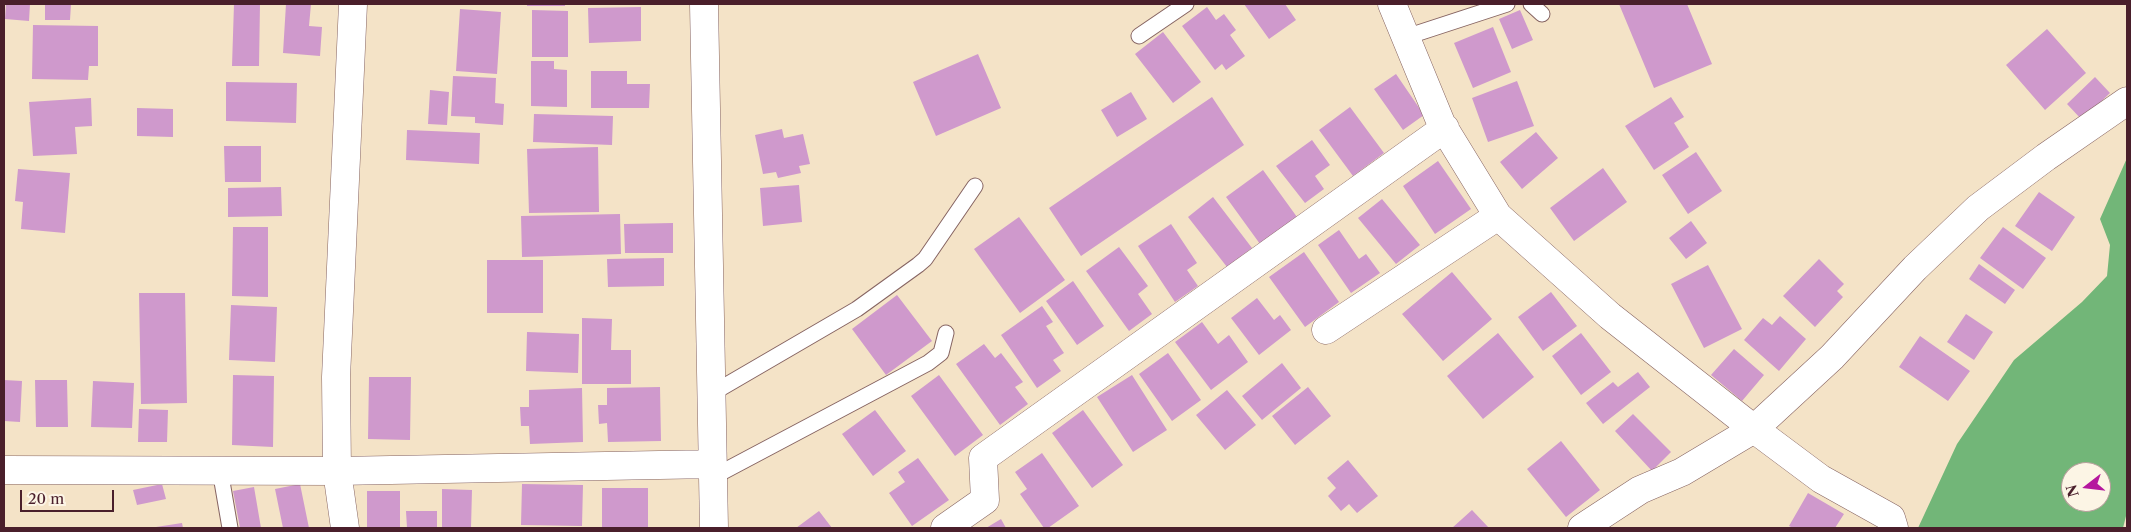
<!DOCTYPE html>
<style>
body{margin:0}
#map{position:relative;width:2131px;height:532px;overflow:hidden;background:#f4e3c7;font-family:"Libre Caslon Text",serif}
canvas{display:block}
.frame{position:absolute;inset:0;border:5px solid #4a1f2b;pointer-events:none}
.north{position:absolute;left:2061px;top:462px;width:50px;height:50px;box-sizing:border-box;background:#fcf5e5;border:1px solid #b59f9b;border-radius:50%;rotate:254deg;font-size:14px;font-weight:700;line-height:20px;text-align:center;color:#4a1f2b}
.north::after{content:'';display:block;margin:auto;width:18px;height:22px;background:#b5179e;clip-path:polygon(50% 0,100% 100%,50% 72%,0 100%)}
.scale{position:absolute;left:20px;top:490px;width:94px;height:22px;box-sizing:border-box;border:2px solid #4a1f2b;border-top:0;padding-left:6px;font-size:15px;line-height:18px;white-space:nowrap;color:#4a1f2b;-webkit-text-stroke:4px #fcf5e5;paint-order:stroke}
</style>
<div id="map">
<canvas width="2131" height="532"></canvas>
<div class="frame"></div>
<div class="north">N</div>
<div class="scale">20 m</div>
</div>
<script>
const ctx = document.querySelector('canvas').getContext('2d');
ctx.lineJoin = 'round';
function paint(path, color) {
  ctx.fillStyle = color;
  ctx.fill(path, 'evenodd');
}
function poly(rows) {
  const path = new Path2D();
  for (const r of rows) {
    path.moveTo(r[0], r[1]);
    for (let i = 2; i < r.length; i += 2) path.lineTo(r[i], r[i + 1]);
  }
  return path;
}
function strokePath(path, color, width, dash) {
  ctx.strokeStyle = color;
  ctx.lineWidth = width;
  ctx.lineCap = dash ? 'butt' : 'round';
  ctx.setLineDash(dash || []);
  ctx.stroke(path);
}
paint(poly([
 [2127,158,2127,512,2123,528,1918,528,1957,444,2014,360,2082,302,2107,276,2110,245,2100,219],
 [2071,472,2101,472,2101,502,2071,502]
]), '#72b678');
paint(poly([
 [6,4,30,4,29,21,5,19],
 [45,4,71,4,70,20,45,20],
 [234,4,260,4,259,66,232,66],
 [286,4,311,4,309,26,322,27,320,56,283,53],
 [527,4,565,4,565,6,527,6],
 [1244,4,1285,4,1296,20,1269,39],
 [1619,4,1687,4,1712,64,1654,88],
 [641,7,641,41,589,43,588,8],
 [1207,7,1216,20,1224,14,1236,30,1230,35,1245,56,1226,70,1222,64,1215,70,1182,26],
 [460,9,501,12,497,74,456,71],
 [532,10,568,11,568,57,532,57],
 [1520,10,1533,40,1512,49,1499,19],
 [33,25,98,26,98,66,89,66,88,80,32,79],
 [1493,27,1511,72,1473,88,1454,43],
 [2047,29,2086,73,2045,110,2006,65],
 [1163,32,1201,82,1173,103,1135,54],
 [978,54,1001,108,936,136,913,82],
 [531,61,554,61,554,69,567,70,567,107,531,106],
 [591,71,627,71,627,84,650,84,649,108,591,108],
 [1396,74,1424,115,1403,130,1374,89],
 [453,76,496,78,495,103,504,104,503,125,475,123,475,117,451,116],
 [2095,77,2110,93,2082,120,2067,104],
 [1517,81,1534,126,1488,142,1472,98],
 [226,82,297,83,296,123,226,121],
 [430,90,449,92,447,125,428,124],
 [1131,92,1147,119,1117,137,1101,110],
 [1212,97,1244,145,1081,256,1049,208],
 [1671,97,1684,117,1674,123,1689,147,1654,170,1625,126],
 [91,98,92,126,75,127,77,154,33,156,29,102],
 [1350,107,1384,153,1353,176,1319,130],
 [137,108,173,109,173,137,137,136],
 [534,114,613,116,612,145,533,142],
 [782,129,784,138,803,134,810,164,799,166,801,173,778,178,776,172,763,174,755,135],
 [407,130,480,133,479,164,406,160],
 [1536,132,1558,158,1522,189,1500,162],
 [1312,140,1330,165,1315,176,1324,189,1305,203,1276,166],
 [224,146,261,146,261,182,225,182],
 [598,147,599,212,529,213,527,149],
 [1696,152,1722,191,1688,214,1662,175],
 [1438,161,1471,209,1435,234,1403,186],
 [1603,168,1627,202,1574,241,1550,208],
 [18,169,70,173,65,233,21,229,23,202,15,201],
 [1263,170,1297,217,1260,244,1226,197],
 [799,185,802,222,763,226,760,188],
 [281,187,282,216,228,217,228,188],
 [2039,192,2075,217,2052,251,2015,226],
 [1213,197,1252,248,1227,267,1188,217],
 [1382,199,1420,245,1396,264,1358,218],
 [620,214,621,254,522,257,521,216],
 [1019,217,1065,280,1020,313,974,249],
 [1691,221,1707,243,1686,259,1669,238],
 [673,223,673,253,625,253,624,224],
 [1171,224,1197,263,1187,270,1198,286,1175,302,1138,246],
 [233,227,268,227,268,297,232,296],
 [2003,227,2046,258,2023,289,1980,258],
 [1339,230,1359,259,1366,254,1380,273,1351,293,1318,245],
 [1119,247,1148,286,1138,294,1152,314,1129,331,1086,271],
 [1304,252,1339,302,1305,327,1269,277],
 [664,258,664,286,608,287,607,259],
 [1819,259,1844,284,1837,291,1843,297,1815,327,1783,296],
 [487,260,543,260,543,313,487,313],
 [1979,264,2015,290,2005,304,1969,279],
 [1708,265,1742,329,1704,348,1671,284],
 [1452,272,1492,319,1443,361,1402,314],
 [1073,281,1104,326,1077,345,1046,301],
 [1551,292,1577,326,1543,351,1518,317],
 [139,293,185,293,187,403,141,404],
 [897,295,932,341,886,375,852,329],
 [1257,298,1274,320,1280,315,1291,330,1259,355,1231,318],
 [231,305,277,307,275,362,229,360],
 [1042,306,1053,322,1046,326,1064,353,1053,360,1061,371,1037,388,1001,335],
 [1966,314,1993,332,1974,360,1947,342],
 [1780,316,1806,339,1779,371,1744,340,1763,318,1772,325],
 [582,318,612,319,611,350,631,350,631,384,582,384],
 [1202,322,1218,344,1229,335,1248,362,1211,390,1175,342],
 [527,332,579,334,578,373,526,371],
 [1498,333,1534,377,1483,419,1447,376],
 [1581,333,1611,372,1581,395,1552,356],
 [1920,336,1970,371,1948,401,1899,367],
 [984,344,995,358,1001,353,1023,382,1015,387,1028,404,1000,425,956,364],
 [1734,349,1764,375,1742,401,1711,375],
 [1168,353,1201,400,1172,421,1139,374],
 [1282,363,1301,388,1262,420,1242,396],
 [1638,372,1650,387,1603,424,1586,403,1613,382,1618,387],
 [233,375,274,376,273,447,232,445],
 [939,375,983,435,955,456,911,396],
 [1132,375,1167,430,1133,452,1097,397],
 [369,377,411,377,410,440,368,439],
 [4,380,22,381,20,422,4,421],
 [35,380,67,380,68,427,36,427],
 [93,381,134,383,132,428,91,427],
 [660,387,661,441,608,442,607,423,599,424,598,405,607,405,607,388],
 [1308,387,1331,416,1295,445,1272,416],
 [582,388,583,442,530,444,529,426,521,426,520,407,529,407,529,390],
 [1227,390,1256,425,1225,450,1196,415],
 [139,409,168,410,167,442,138,442],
 [875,410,906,451,873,476,842,434],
 [1083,410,1123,465,1092,488,1052,433],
 [1633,414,1671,452,1652,471,1615,431],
 [1561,441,1600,490,1566,517,1527,469],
 [1042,453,1079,506,1048,528,1044,528,1020,494,1027,489,1015,472],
 [918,458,949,500,912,526,889,493,905,482,898,472],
 [1348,460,1378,496,1357,513,1349,504,1341,511,1328,496,1336,488,1327,478],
 [162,484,166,499,137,505,133,490],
 [300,484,309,528,283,528,275,489],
 [522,484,583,485,582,526,521,525],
 [254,487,261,528,240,528,233,491],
 [602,488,648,488,648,528,602,528],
 [442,489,472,490,471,528,442,528],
 [367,491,400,491,400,528,367,528],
 [1808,493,1844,514,1835,528,1793,528,1789,526],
 [1472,510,1489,528,1452,528],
 [406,511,437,511,437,528,407,528],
 [819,511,832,528,796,528],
 [1001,519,1006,528,986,528],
 [182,523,183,528,156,528,156,527]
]), '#cf99cc');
const service = poly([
 [1531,4,1542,14],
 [1139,36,1186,4],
 [1406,37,1507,4],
 [711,394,857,309,918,265,925,259,975,186],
 [220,470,230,528],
 [713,477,928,363,941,353,946,333]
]);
const minor = poly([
 [704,4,714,528],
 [1392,4,1441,123,1498,216,1610,316,1754,429,1821,479,1891,518,1894,528],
 [1326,330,1498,216],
 [4,470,337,471,713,464],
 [345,528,337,471,336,377,353,4],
 [945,528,985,500,983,458,1445,128],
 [1582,528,1640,490,1682,472,1754,429,1832,357,1915,268,1978,208,2046,157,2127,101]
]);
strokePath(service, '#866462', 17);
strokePath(minor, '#866462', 29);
strokePath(service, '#fff', 15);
strokePath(minor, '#fff', 28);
</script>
